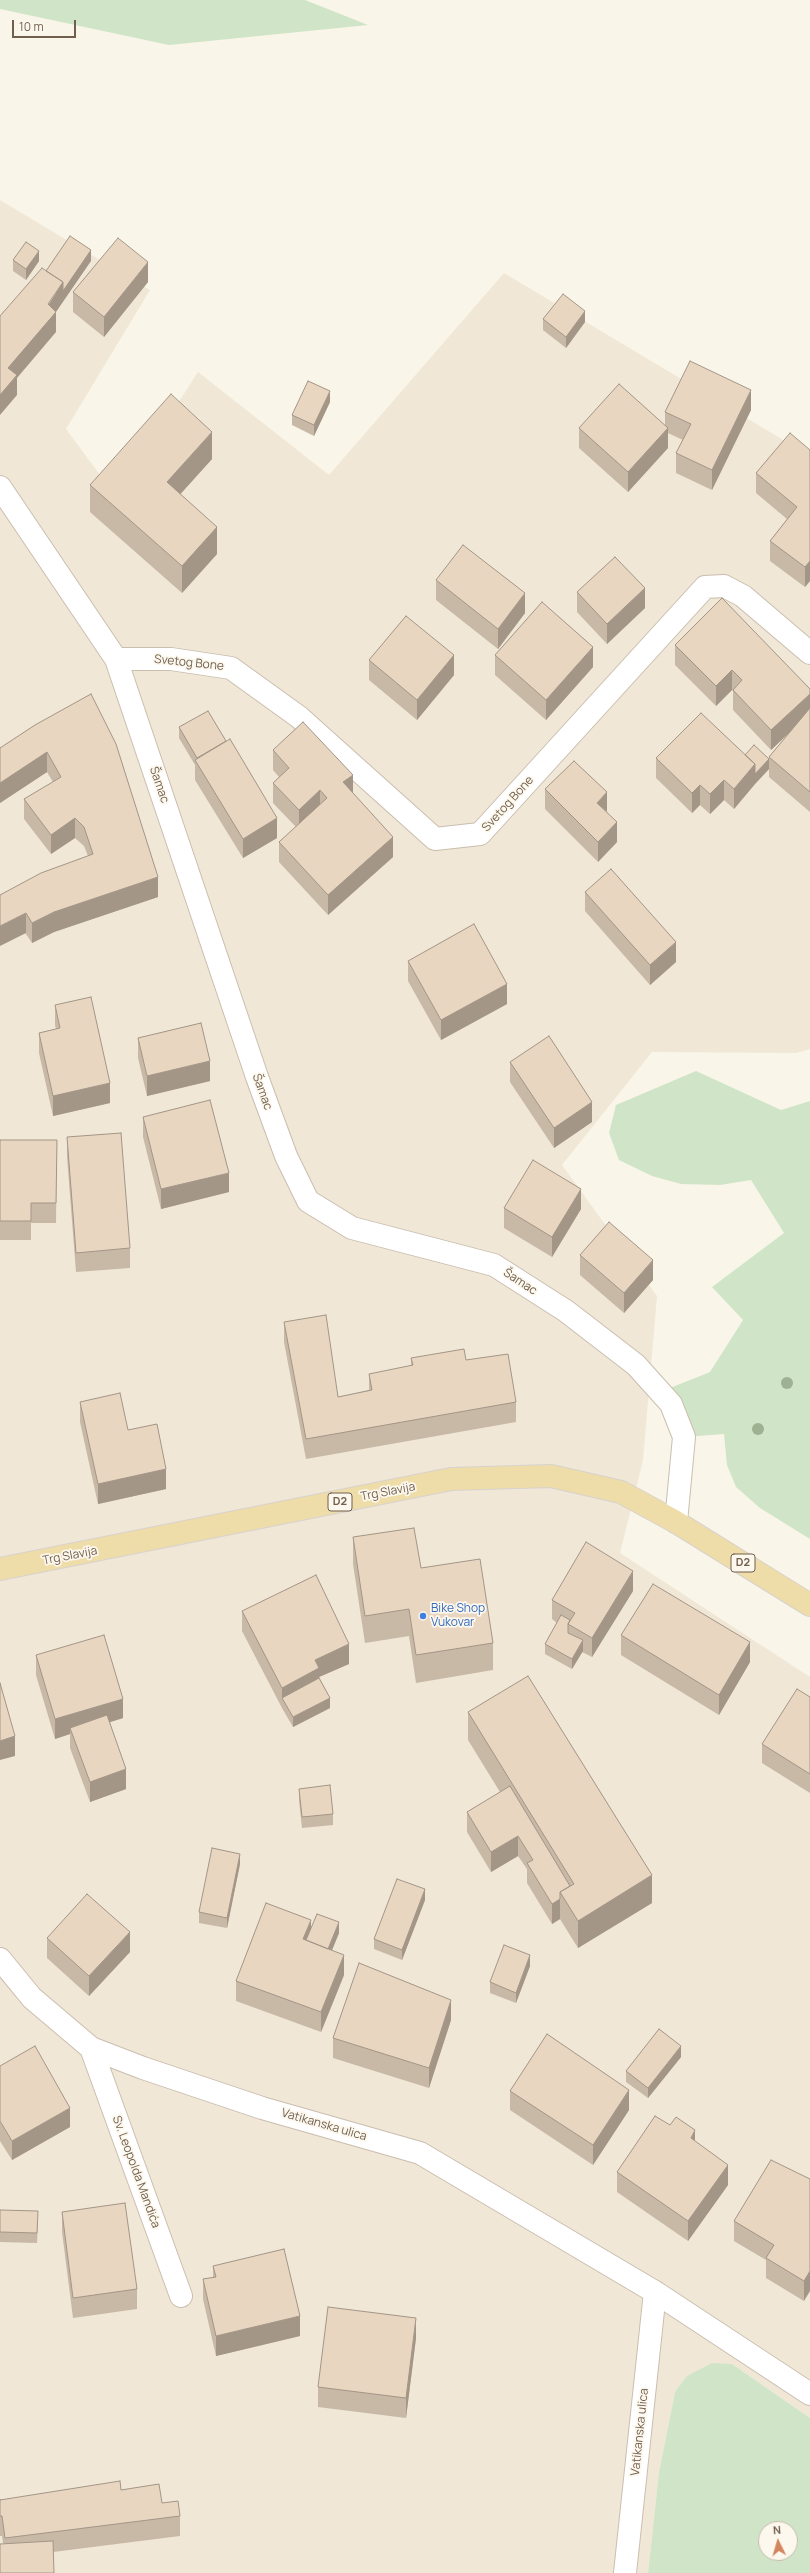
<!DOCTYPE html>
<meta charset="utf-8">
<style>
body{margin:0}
#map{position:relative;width:810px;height:2573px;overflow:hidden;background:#f9f5e8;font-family:Manrope,sans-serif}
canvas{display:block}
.north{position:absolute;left:758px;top:2521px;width:40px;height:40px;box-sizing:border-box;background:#fdf8ed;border:1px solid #c5bbae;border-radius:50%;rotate:355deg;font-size:11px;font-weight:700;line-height:16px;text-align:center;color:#705f4f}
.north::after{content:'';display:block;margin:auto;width:14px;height:18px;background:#d3855d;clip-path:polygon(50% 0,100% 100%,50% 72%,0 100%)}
.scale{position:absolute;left:12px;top:20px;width:64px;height:18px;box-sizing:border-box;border:2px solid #705f4f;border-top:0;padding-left:5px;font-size:12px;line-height:14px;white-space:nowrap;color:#705f4f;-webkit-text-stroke:3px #fdf8ed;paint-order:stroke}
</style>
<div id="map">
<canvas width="810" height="2573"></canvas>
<div class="north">N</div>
<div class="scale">10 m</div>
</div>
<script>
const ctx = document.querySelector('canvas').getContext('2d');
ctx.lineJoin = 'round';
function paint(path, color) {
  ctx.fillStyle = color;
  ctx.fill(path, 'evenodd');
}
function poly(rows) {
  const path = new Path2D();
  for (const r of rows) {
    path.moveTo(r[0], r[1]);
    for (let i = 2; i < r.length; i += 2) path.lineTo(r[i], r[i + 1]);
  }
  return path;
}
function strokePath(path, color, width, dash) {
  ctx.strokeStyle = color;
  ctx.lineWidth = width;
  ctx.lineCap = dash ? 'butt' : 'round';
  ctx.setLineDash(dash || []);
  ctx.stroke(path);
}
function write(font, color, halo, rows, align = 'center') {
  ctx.font = font + ' Manrope,sans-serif';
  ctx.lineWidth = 3.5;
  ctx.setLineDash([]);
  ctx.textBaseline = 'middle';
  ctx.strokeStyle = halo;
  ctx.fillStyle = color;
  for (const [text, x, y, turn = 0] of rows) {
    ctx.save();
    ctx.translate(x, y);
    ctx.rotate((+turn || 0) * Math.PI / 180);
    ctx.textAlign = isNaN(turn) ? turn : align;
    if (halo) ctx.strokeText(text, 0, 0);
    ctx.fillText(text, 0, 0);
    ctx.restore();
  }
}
paint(poly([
 [0,200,150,290,66,429,117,498,198,372,329,475,504,273,810,456,810,1049,796,1053,652,1052,562,1165,657,1296,643,1460,620,1553,810,1677,810,2418,732,2364,675,2392,659,2472,648,2573,0,2573]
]), '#f0e7d7');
paint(poly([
 [0,0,305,0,368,25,169,45,0,9],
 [696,1071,781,1110,810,1101,810,1539,760,1508,736,1487,727,1465,724,1434,684,1437,660,1392,710,1372,743,1320,712,1287,784,1233,751,1180,720,1185,681,1184,652,1176,619,1160,609,1133,616,1105],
 [712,2363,732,2364,810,2418,810,2573,648,2573,659,2472,675,2392,687,2376],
 [766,2529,790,2529,790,2553,766,2553]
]), '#d0e5c8');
const street = poly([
 [0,487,116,659,257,1077,286,1156,308,1201,352,1228,494,1265,566,1311,636,1365,671,1404,684,1437,676,1522],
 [116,659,171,659,231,668,299,717,435,839,480,834,705,587,724,586,743,596,810,653],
 [0,1959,32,1998,91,2048,143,2068,262,2108,420,2153,655,2292,810,2394],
 [91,2048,181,2296],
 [625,2573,655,2292]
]);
const primary = poly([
 [0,1569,451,1479,551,1476,621,1492,676,1522,810,1605]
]);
strokePath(street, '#cabeaf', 24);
strokePath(primary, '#d7d2ce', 24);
strokePath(street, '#fff', 22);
strokePath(primary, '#efdda9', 22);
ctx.fillStyle = '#9eb192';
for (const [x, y] of [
 [787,1383],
 [758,1429]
]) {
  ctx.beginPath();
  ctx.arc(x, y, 6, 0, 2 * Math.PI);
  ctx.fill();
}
paint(poly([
 [13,260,39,261,26,280,13,271],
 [148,282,104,337,73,312,73,292],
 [543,319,585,322,566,348,543,330],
 [330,402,314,436,292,425,292,415],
 [751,410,712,490,676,473,676,453,683,440,668,433,668,448,628,492,579,448,579,428,665,426,665,412],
 [810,450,810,581,805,587,770,561,770,541,787,519,756,493,756,473],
 [212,459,180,494,217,554,182,593,90,512,90,485],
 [436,580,525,613,498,649,436,600],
 [577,592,645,608,607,644,577,612],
 [675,645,810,689,810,812,769,777,769,757,789,733,771,750,733,710,733,691,732,690,716,706,675,665],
 [495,655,593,667,546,720,495,675],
 [369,660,454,675,417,720,369,680],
 [35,725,158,897,54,932,32,943,0,895,88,856,84,846,75,838,51,854,24,819,24,799,53,782,47,772,0,803,0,748],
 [179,727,277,838,243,858,195,780,195,765,179,738],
 [273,750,353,793,393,857,328,915,279,862,279,842,296,827,273,803,273,783,279,777,273,770],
 [745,755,769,769,755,784,734,809,724,800,710,814,700,805,692,813,656,778,656,758],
 [545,789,607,812,617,842,598,862,545,809],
 [585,892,676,962,650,985,585,911],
 [408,961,507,1004,441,1040,408,981],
 [55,1005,110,1103,53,1116,39,1053,39,1033,56,1029,55,1025],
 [138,1038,210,1081,147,1096,138,1058],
 [510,1062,592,1122,554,1148,510,1082],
 [143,1117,229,1192,161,1209,143,1137],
 [67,1137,130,1248,130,1268,76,1272,67,1157],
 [0,1140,57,1140,56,1223,31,1223,31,1240,0,1240],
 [504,1208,581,1209,552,1257,504,1228],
 [580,1255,653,1280,624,1313,580,1275],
 [284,1322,338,1397,369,1390,369,1374,411,1366,411,1358,466,1360,516,1402,516,1422,306,1459,284,1342],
 [80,1402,128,1430,166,1489,98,1504,80,1422],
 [353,1537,421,1568,493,1643,493,1670,416,1683,409,1636,365,1643,353,1564],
 [633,1591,592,1657,582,1652,572,1669,545,1654,545,1644,557,1623,552,1619,552,1600],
 [242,1611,349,1664,319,1677,330,1698,330,1708,293,1727,282,1708,242,1631],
 [621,1635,750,1662,719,1715,621,1655],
 [36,1655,123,1718,110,1722,126,1789,90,1802,70,1748,70,1734,55,1739,36,1675],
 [810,1697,810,1793,762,1763,762,1744],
 [468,1712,652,1903,578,1948,560,1919,552,1924,527,1883,527,1869,518,1856,491,1872,467,1832,467,1812,500,1792,468,1740],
 [299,1789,333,1814,333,1825,302,1828,299,1800],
 [240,1864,227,1928,199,1923,199,1912],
 [425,1900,402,1960,374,1949,374,1939],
 [311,1929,339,1933,332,1950,344,1975,321,2032,236,2001,236,1981],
 [47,1938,130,1952,89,1996,47,1958],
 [530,1966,516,2003,490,1993,490,1982],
 [451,2020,429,2088,333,2058,333,2038],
 [681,2057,648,2098,626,2082,626,2071],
 [0,2066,70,2127,12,2160,0,2141],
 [510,2091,629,2110,593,2165,510,2110],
 [695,2142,728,2185,688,2241,617,2192,617,2172],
 [810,2179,804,2301,766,2278,766,2260,734,2241,734,2221],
 [0,2210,38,2222,37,2243,0,2242],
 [62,2212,137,2289,137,2309,73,2318,62,2232],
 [213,2266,300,2336,216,2356,203,2299,203,2279,213,2277],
 [416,2338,406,2418,318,2407,318,2387],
 [121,2490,162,2503,180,2516,180,2536,53,2552,3,2543,2,2536,0,2536,0,2499,0,2500]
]), '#c8b8a6');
paint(poly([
 [91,250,91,261,56,312,56,332,17,378,17,395,0,415,0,395,8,368,63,282],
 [39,251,39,261,26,280,26,269],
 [148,262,148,282,104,337,104,317],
 [585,311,585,322,566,348,566,337],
 [751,390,751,410,712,490,712,470],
 [330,391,330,402,314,436,314,425],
 [668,428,668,448,628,492,628,472],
 [212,432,212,459,167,509,167,482],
 [217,527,217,554,182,593,182,566],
 [810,561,810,581,805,587,805,567],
 [645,588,645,608,607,644,607,624],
 [525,593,525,613,498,649,498,629],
 [593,647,593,667,546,720,546,700],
 [454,655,454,675,417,720,417,700],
 [732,670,732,690,716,706,716,686],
 [810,694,810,713,771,750,771,730],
 [47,752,47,772,0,803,0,783],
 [769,759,769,769,755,784,734,809,734,789,755,764],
 [353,775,353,794,343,782],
 [724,780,724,800,710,814,710,794],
 [700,785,700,805,692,813,692,793],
 [320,790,320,810,299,830,299,810],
 [607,792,607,812,597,803],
 [75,818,75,838,51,854,51,835],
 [277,818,277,838,243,858,243,839],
 [617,822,617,842,598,862,598,842],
 [393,837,393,857,328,915,328,895],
 [158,877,158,897,54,932,32,943,32,923,54,912],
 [26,913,26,933,0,946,0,926],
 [676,942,676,962,650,985,650,965],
 [507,984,507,1004,441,1040,441,1020],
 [210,1061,210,1081,147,1096,147,1076],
 [110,1083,110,1103,53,1116,53,1096],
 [592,1102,592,1122,554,1148,554,1128],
 [229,1173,229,1192,161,1209,161,1189],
 [581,1189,581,1209,552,1257,552,1237],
 [653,1260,653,1280,624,1313,624,1293],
 [166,1469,166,1489,98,1504,98,1484],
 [633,1571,633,1591,592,1657,592,1638],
 [583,1640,583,1651,572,1669,572,1659],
 [750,1642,750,1662,719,1715,719,1695],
 [349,1644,349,1664,319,1677,319,1688,282,1698,282,1688,315,1660],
 [330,1698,330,1708,293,1727,293,1717],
 [123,1699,123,1718,72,1734,70,1728,70,1734,55,1739,55,1719],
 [15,1736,15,1756,0,1760,0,1741],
 [126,1769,126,1789,90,1802,90,1782],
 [518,1836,518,1856,491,1872,491,1852],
 [240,1854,240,1864,227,1928,227,1918],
 [652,1875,652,1903,578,1948,578,1921],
 [425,1889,425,1900,402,1960,402,1950],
 [560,1899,560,1919,552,1924,552,1904],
 [311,1920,311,1940,307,1950,303,1939],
 [339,1922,339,1933,325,1967,325,1956],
 [130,1932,130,1952,89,1996,89,1976],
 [344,1955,344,1975,321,2032,321,2012],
 [530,1955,530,1966,516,2003,516,1993],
 [451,2000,451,2020,429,2088,429,2068],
 [681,2046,681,2057,648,2098,648,2088],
 [629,2090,629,2110,593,2165,593,2145],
 [70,2108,70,2127,12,2160,12,2141],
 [695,2130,695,2150,691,2138],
 [728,2165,728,2185,688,2241,688,2221],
 [810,2271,810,2291,804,2301,804,2281],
 [300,2316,300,2336,216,2356,216,2336],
 [416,2318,416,2338,406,2418,406,2398]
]), '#a39687');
const building = poly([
 [70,236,91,250,63,291,63,282,46,271,70,236],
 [118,238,148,262,104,317,73,292,118,238],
 [26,242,39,251,26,269,13,260,26,242],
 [42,268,63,282,48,304,56,312,8,368,17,375,0,395,0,316,42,268],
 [563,294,585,311,566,337,543,319,563,294],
 [690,361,751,390,712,470,676,453,691,424,665,412,690,361],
 [308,381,330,391,314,425,292,415,308,381],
 [619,384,668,428,628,472,579,428,619,384],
 [171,394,212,432,167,482,217,527,182,566,90,485,171,394],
 [790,433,810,450,810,561,805,567,770,541,797,507,756,473,790,433],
 [463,545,525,593,498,629,436,580,463,545],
 [615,557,645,588,607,624,577,592,615,557],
 [722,598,810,689,810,694,771,730,733,690,742,680,732,670,716,686,675,645,722,598],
 [542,602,593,647,546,700,495,655,542,602],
 [406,616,454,655,417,700,369,660,406,616],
 [91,694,116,744,158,877,54,912,32,923,26,913,0,926,0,895,41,873,93,854,84,827,75,818,51,835,24,799,61,777,47,752,0,783,0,748,35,725,91,694],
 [810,708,810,792,769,757,810,708],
 [208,711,226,741,197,758,179,727,208,711],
 [701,713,755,764,734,789,724,780,710,794,700,785,692,793,656,758,701,713],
 [303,722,353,775,343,782,393,837,328,895,279,842,327,798,320,790,299,810,273,783,289,768,273,750,303,722],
 [230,739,277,818,243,839,195,760,230,739],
 [754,745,769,759,755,774,755,764,745,755,754,745],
 [574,761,607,792,597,803,617,822,598,842,545,789,574,761],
 [611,869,676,942,650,965,585,892,611,869],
 [474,924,507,984,441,1020,408,961,474,924],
 [91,997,110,1083,53,1096,39,1033,60,1028,55,1005,91,997],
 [201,1023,210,1061,147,1076,138,1038,201,1023],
 [549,1036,592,1102,554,1128,510,1062,549,1036],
 [210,1100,229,1173,161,1189,143,1117,210,1100],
 [121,1133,130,1248,76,1253,67,1137,121,1133],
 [0,1140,57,1140,56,1203,31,1203,31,1221,0,1221,0,1140],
 [533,1160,581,1189,552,1237,504,1208,533,1160],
 [609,1222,653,1260,624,1293,580,1255,609,1222],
 [326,1315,338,1397,372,1390,369,1374,413,1365,411,1358,464,1349,466,1360,508,1354,516,1402,306,1439,284,1322,326,1315],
 [120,1393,128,1430,157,1424,166,1469,98,1484,80,1402,120,1393],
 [414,1528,421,1568,480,1559,493,1643,416,1655,409,1609,365,1616,353,1537,414,1528],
 [586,1542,633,1571,592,1638,568,1624,575,1613,552,1600,586,1542],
 [316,1575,349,1644,315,1660,319,1668,282,1688,242,1611,316,1575],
 [653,1584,750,1642,719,1695,621,1635,653,1584],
 [561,1615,570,1620,568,1624,568,1633,583,1640,572,1659,545,1644,561,1615],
 [104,1635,123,1699,55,1719,36,1655,104,1635],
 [528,1676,652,1875,578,1921,560,1892,574,1884,468,1712,528,1676],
 [319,1678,330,1698,293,1717,282,1698,319,1678],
 [0,1683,15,1736,0,1741,0,1683],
 [797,1689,810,1697,810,1774,762,1744,797,1689],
 [107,1715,126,1769,90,1782,70,1728,107,1715],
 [330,1785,333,1814,302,1817,299,1789,330,1785],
 [510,1786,570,1886,560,1892,560,1899,552,1904,527,1863,533,1860,518,1836,491,1852,467,1812,510,1786],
 [212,1848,240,1854,227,1918,199,1912,212,1848],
 [397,1879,425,1889,402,1950,374,1939,397,1879],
 [87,1894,130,1932,89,1976,47,1938,87,1894],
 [266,1903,311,1920,303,1939,344,1955,321,2012,236,1981,266,1903],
 [317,1914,339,1922,328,1949,306,1940,317,1914],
 [504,1945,530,1955,516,1993,490,1982,504,1945],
 [359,1963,451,2000,429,2068,333,2038,359,1963],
 [659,2029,681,2046,648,2088,626,2071,659,2029],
 [547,2034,629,2090,593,2145,510,2091,547,2034],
 [35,2046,70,2108,12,2141,0,2121,0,2066,35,2046],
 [655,2116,670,2125,676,2117,695,2130,691,2138,728,2165,688,2221,617,2172,655,2116],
 [771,2160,810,2179,810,2271,804,2281,766,2258,774,2245,734,2221,771,2160],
 [125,2203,137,2289,73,2298,62,2212,125,2203],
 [0,2210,38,2211,37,2233,0,2232,0,2210],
 [284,2249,300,2316,216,2336,203,2279,216,2277,213,2266,284,2249],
 [328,2307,416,2318,406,2398,318,2387,328,2307],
 [120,2481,121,2490,159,2484,162,2503,178,2501,180,2516,5,2538,2,2516,0,2516,0,2499,0,2500,120,2481],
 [53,2541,54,2573,0,2573,0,2544,53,2541]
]);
paint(building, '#e9d6c1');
strokePath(building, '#a39687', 1);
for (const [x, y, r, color] of [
 [423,1616,4,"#3f7fe0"]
]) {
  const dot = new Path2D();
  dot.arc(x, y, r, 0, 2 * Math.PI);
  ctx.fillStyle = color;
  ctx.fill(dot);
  strokePath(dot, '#fdf8ed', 1.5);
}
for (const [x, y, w] of [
 [340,1502,24],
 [743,1563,24]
]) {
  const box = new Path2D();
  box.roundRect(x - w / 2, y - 9, w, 18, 3);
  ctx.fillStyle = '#fdf8ed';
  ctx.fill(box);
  strokePath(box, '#705f4f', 1);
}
write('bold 11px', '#705f4f', null, [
 ["D2",340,1502],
 ["D2",743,1563]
]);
write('12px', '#705f4f', '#fdf8ed', [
 ["Svetog Bone",189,663,6],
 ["Šamac",159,785,71],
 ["Svetog Bone",508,804,-48],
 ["Šamac",262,1092,70],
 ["Šamac",520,1282,33],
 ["Trg Slavija",388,1492,-11],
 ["Trg Slavija",70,1556,-11],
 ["Vatikanska ulica",324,2125,16],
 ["Sv. Leopolda Mandića",136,2172,70],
 ["Vatikanska ulica",640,2432,-84]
]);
write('12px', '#366cbe', '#fdf8ed', [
 ["Bike Shop",431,1609],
 ["Vukovar",431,1623]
], 'left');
</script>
